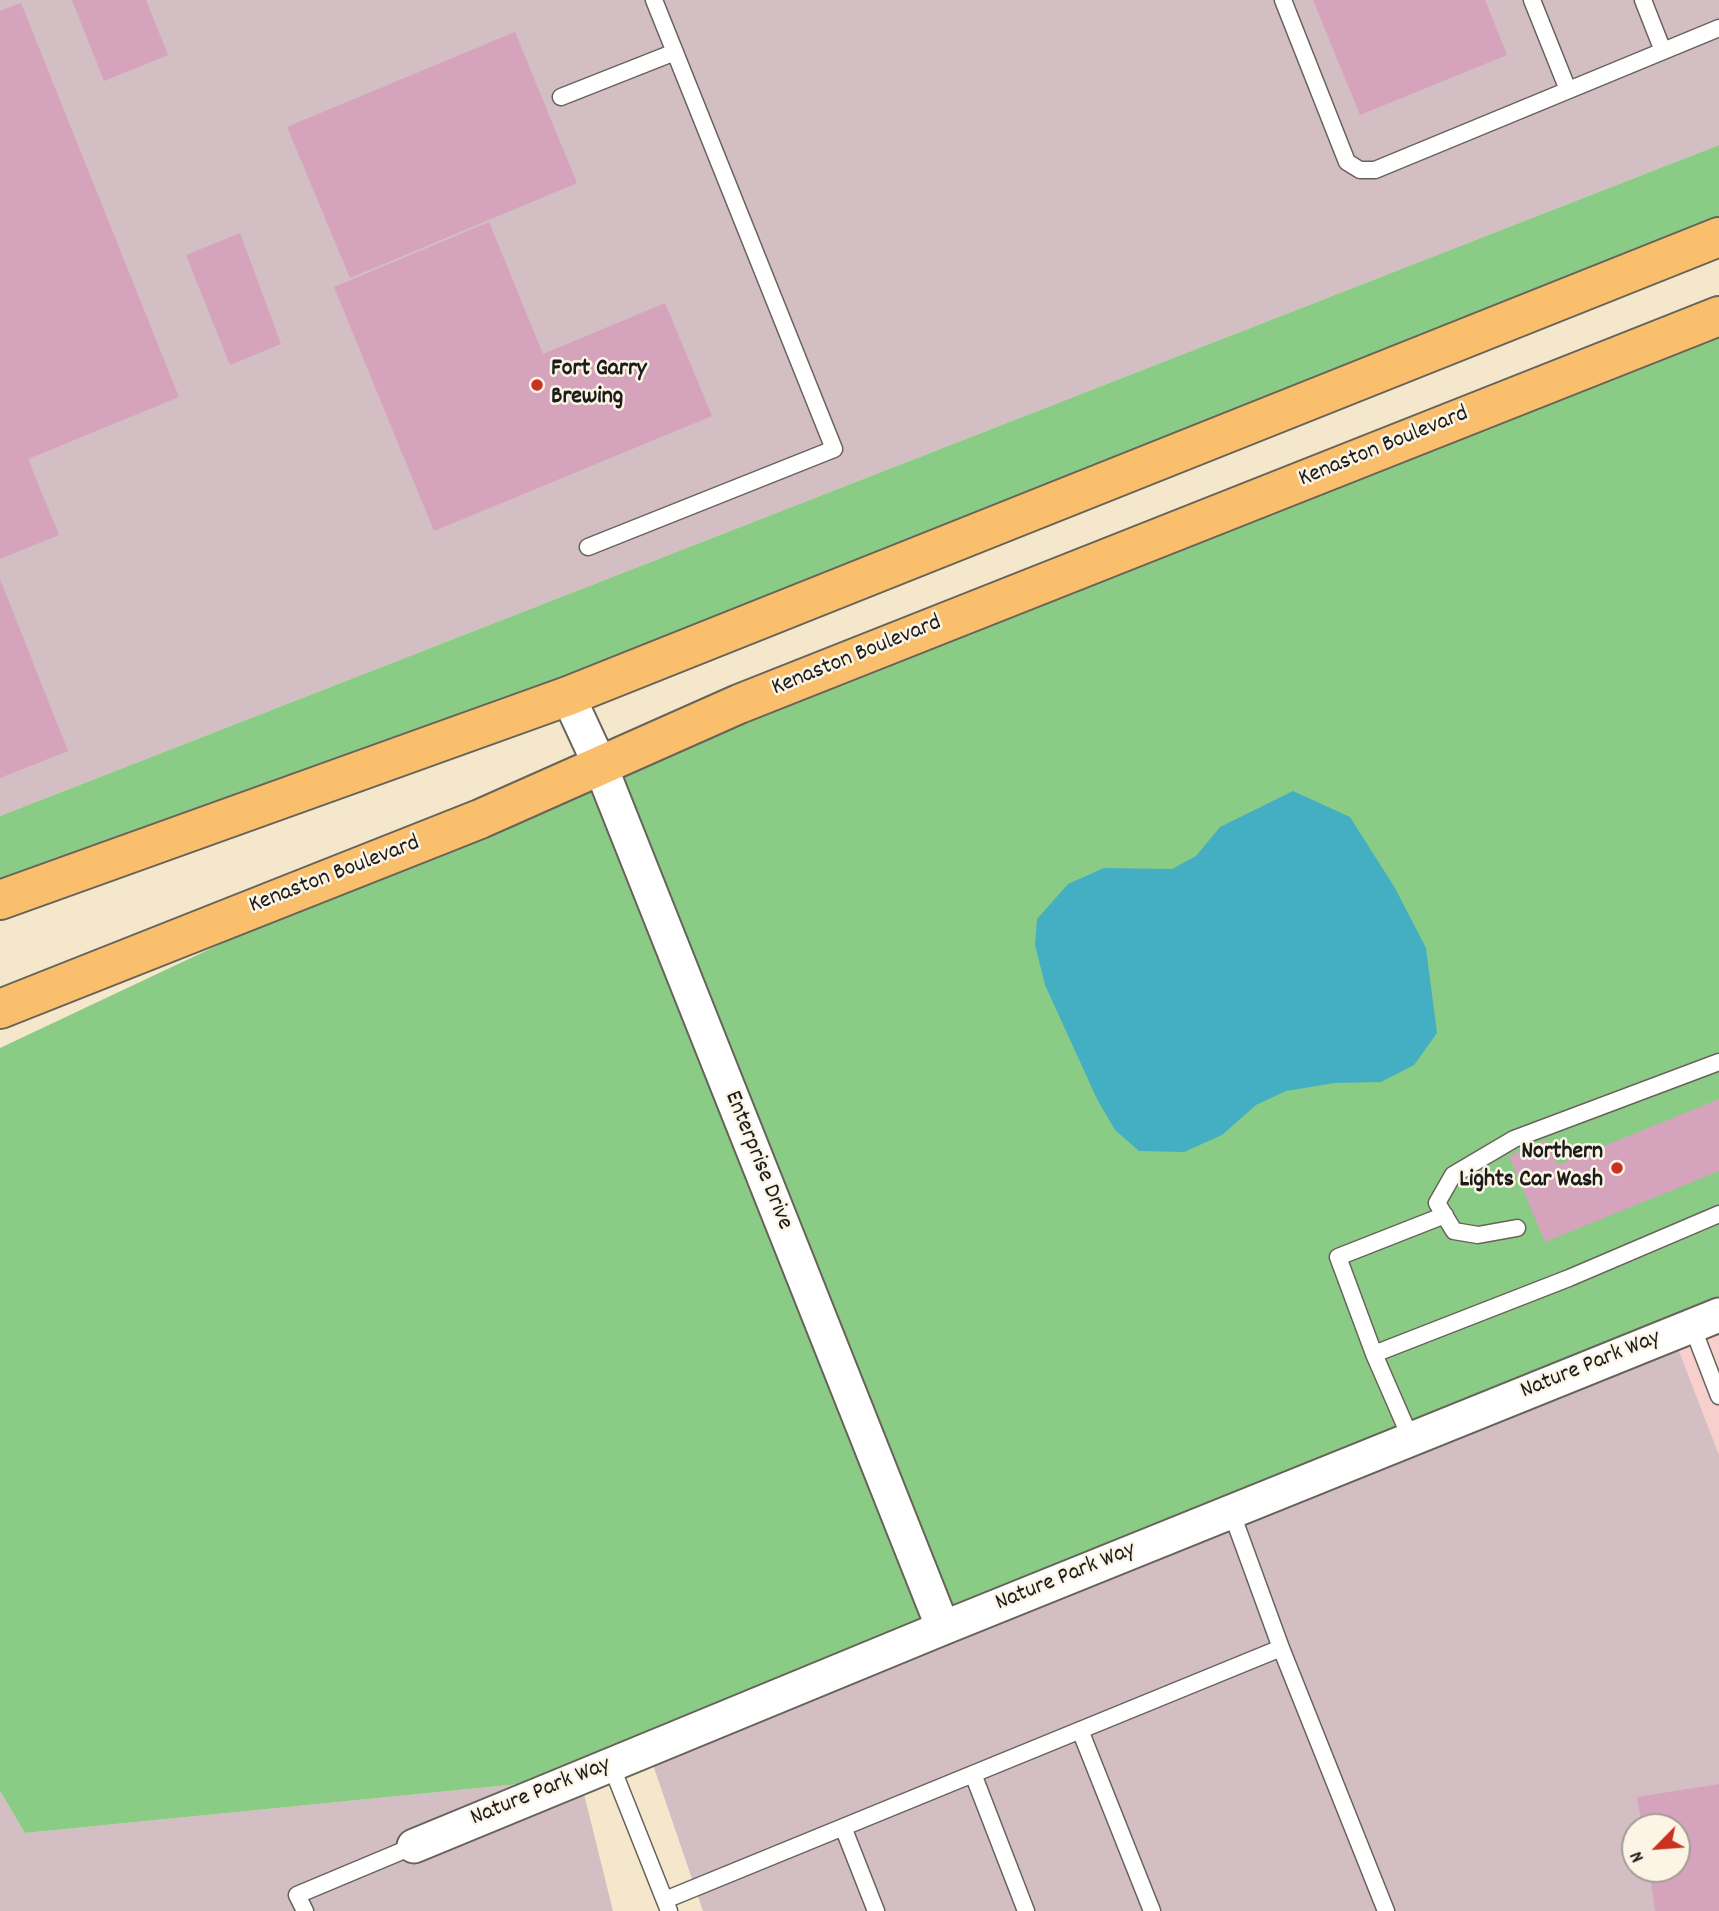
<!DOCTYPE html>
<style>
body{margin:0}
#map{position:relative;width:1719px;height:1911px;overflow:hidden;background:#f4e7cc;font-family:Dekko,sans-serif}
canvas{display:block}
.north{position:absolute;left:1621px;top:1813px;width:70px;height:70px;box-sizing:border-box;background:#fcf5e5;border:2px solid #a29e95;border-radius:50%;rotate:245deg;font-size:19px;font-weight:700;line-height:28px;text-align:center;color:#1c1c1c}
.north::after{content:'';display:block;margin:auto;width:24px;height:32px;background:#c8321e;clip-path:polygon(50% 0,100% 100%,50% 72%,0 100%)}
</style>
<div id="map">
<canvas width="1719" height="1911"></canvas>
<div class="north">N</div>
</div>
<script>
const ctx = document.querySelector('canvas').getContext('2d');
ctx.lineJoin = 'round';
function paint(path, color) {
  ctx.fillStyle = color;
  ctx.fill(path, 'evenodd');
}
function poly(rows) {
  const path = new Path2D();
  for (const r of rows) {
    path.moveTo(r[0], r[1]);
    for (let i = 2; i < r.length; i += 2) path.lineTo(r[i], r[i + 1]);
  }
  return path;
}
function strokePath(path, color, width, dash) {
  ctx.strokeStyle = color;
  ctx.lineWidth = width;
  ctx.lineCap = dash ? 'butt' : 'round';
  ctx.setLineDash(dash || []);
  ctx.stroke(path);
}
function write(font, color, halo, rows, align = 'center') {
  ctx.font = font + ' Dekko,sans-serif';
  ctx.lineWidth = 5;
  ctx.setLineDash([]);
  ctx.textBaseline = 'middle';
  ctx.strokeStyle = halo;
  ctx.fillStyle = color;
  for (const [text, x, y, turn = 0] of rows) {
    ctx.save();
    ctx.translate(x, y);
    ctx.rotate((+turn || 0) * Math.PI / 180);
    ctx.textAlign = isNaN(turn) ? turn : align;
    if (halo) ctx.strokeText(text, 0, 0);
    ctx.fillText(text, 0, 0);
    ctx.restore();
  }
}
paint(poly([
 [1719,1315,1719,1455,1672,1333]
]), '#f7d0cd');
paint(poly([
 [0,0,1719,0,1719,145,0,816],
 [1672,1333,1719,1455,1719,1911,703,1911,648,1750],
 [1635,1827,1677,1827,1677,1869,1635,1869],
 [580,1778,613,1911,0,1911,0,1791,25,1833]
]), '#d2bec3');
paint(poly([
 [1719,145,1719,230,0,897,0,816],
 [1719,316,1719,1315,580,1778,25,1833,0,1791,0,1048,600,765]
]), '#8acc85');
paint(poly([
 [1293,791,1350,817,1395,888,1426,948,1437,1033,1414,1065,1381,1082,1335,1083,1286,1091,1256,1105,1222,1135,1184,1152,1139,1151,1115,1130,1097,1099,1045,985,1035,945,1037,919,1068,884,1104,868,1172,869,1196,856,1220,827]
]), '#44afc3');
paint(poly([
 [72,0,146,0,168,55,104,81],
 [1313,0,1485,0,1507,55,1360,115],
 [21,3,179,397,28,459,59,535,0,559,0,11],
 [515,32,577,183,350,278,287,127],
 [489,222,543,354,665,303,712,416,434,531,334,287],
 [240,233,281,344,230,365,186,255],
 [0,579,68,751,0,778],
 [1719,1099,1719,1171,1545,1242,1509,1156,1547,1140,1558,1165],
 [1719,1784,1719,1911,1655,1911,1649,1869,1677,1869,1677,1827,1642,1827,1637,1797]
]), '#d6a3bd');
const lane = poly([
 [1283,0,1347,162,1360,170,1375,170,1719,28],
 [1532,0,1568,90],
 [1643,0,1663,51],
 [561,97,675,52],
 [588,547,834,449,654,0],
 [1517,1228,1478,1235,1454,1231,1437,1203,1453,1175,1514,1139,1719,1062],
 [1692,1326,1719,1396],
 [1374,1354,1338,1257,1445,1215],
 [1411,1439,1374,1354,1569,1278,1719,1214],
 [1281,1648,1386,1911],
 [1080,1730,1152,1911],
 [611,1765,669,1911],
 [973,1774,1026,1911],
 [843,1827,876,1911],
 [665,1900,1281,1648,1231,1511],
 [305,1911,297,1895,414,1846]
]);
const street = poly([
 [568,696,600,765,943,1628],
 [414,1846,943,1628,1719,1315]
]);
const primary = poly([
 [0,900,568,696,1719,237],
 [0,1009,480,819,739,704,1719,316]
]);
strokePath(lane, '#68635a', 19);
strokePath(street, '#68635a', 37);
strokePath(primary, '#68635a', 42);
strokePath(lane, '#fff', 16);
strokePath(street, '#fff', 33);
strokePath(primary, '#f9bf6d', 38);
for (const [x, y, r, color] of [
 [537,385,7,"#c8321e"],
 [1617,1168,7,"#c8321e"]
]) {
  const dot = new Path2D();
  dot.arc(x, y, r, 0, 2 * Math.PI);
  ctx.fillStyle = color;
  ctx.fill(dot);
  strokePath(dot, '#fcf5e5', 2.5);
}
write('bold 24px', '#1c1c1c', '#fcf5e5', [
 ["Fort Garry",551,371],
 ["Brewing",551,399],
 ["Northern",1603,1154,"right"],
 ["Lights Car Wash",1603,1182,"right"]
], 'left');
write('24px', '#1c1c1c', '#fcf5e5', [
 ["Kenaston Boulevard",1384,448,-22],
 ["Kenaston Boulevard",857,657,-22],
 ["Kenaston Boulevard",335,876,-21],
 ["Enterprise Drive",757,1161,68],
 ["Nature Park Way",1591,1366,-22],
 ["Nature Park Way",1066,1578,-22],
 ["Nature Park Way",541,1793,-22]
]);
</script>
